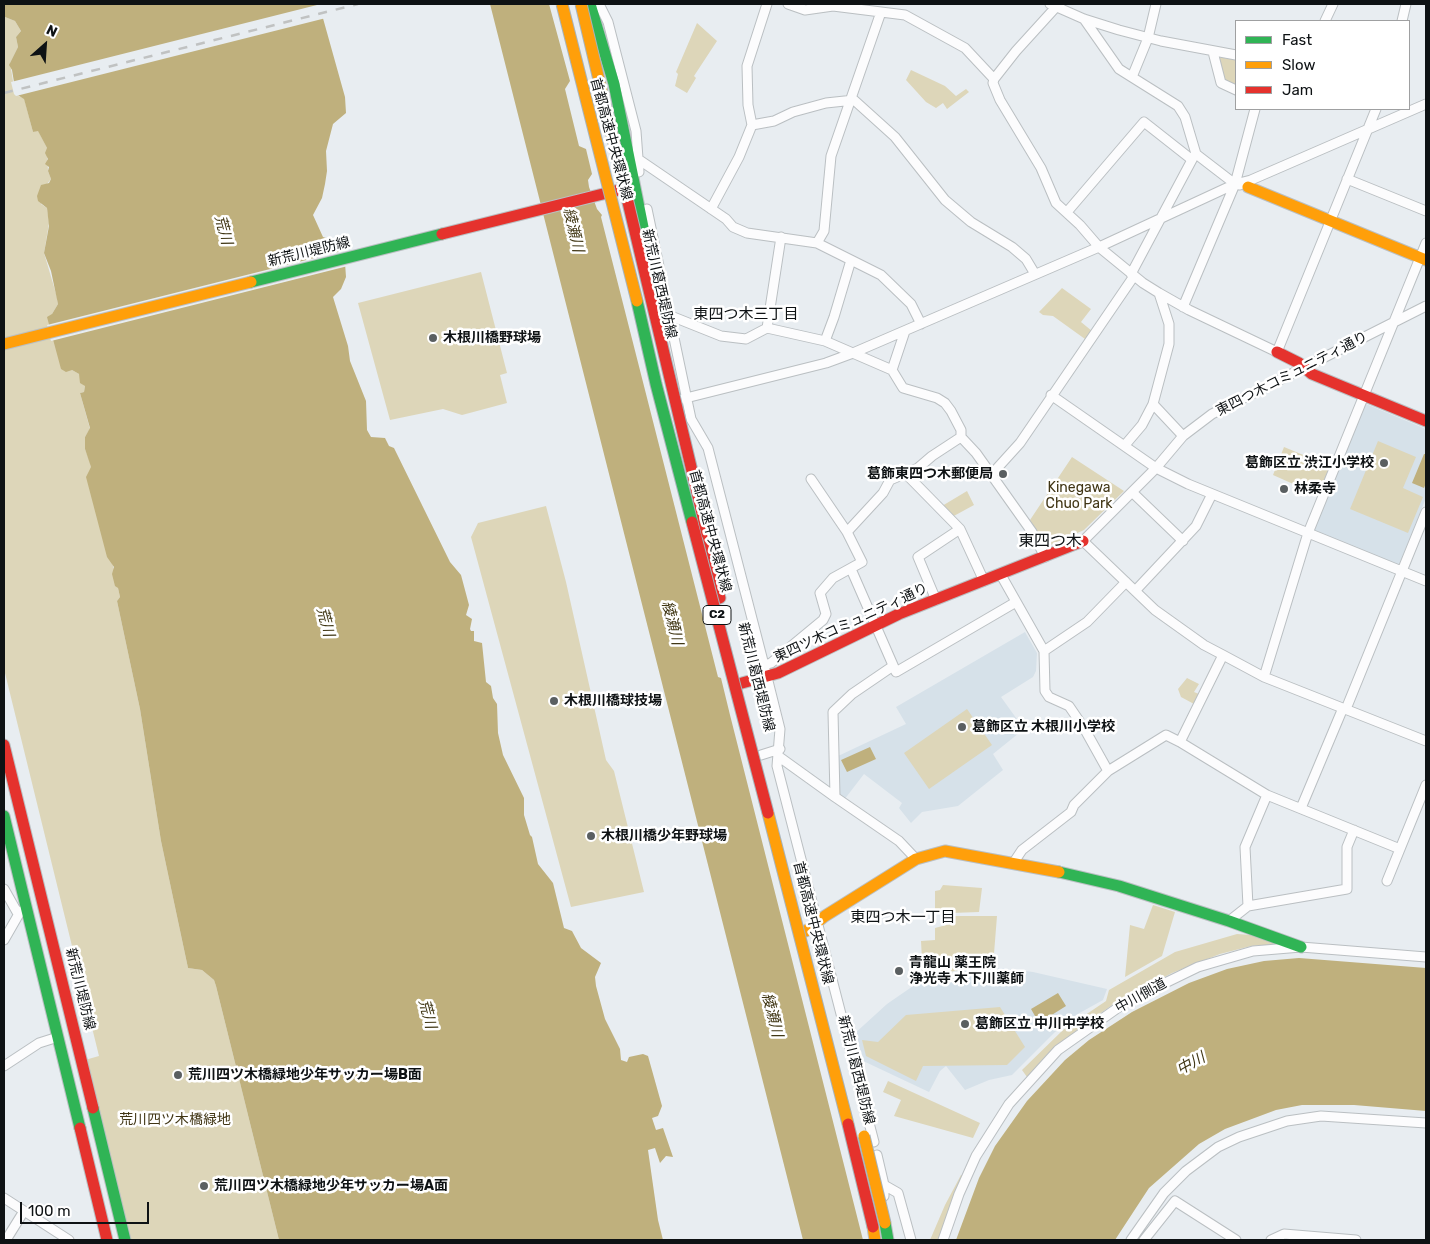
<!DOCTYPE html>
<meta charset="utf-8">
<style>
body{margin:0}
#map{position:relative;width:1430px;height:1244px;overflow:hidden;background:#e8edf1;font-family:Rubik,sans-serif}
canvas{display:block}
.frame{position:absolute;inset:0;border:5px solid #0e1214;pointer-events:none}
.legend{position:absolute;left:1235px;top:20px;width:175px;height:90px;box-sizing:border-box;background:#fff;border:1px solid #9fa0a1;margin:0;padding:6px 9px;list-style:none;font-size:15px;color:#0e1214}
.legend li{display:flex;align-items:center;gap:10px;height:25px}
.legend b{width:25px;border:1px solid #9fa0a1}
.north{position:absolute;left:20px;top:20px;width:50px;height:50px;-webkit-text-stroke:4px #fff;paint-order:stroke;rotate:26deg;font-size:14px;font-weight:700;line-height:20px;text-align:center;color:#0e1214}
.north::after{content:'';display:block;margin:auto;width:18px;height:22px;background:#0e1214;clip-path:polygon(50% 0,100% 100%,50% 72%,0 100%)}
.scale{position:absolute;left:20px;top:1202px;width:129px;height:22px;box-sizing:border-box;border:2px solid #0e1214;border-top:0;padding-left:6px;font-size:15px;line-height:18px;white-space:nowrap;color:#0e1214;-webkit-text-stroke:4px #fff;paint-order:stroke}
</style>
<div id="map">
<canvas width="1430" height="1244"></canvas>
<div class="frame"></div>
<ul class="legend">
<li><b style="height:6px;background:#30b455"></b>Fast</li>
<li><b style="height:6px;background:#ff9f0a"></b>Slow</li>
<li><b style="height:6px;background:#e5322d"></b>Jam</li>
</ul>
<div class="north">N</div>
<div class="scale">100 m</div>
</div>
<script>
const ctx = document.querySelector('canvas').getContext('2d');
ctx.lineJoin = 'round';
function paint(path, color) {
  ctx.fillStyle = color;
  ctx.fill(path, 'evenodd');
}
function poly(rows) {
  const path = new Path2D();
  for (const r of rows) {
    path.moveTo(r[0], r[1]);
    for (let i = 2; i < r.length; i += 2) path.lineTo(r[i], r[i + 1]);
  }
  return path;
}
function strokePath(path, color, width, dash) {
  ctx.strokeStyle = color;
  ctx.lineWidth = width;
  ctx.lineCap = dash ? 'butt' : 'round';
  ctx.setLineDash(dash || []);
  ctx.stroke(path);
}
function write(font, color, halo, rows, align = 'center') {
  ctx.font = font + ' Rubik,"Noto Sans JP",sans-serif';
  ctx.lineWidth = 5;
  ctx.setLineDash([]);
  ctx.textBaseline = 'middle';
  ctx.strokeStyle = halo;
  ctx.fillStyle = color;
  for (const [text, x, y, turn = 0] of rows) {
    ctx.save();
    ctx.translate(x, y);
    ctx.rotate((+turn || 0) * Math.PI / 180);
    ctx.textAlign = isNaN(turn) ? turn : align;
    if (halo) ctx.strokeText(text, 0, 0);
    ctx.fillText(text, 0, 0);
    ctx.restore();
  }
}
paint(poly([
 [1366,404,1426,429,1426,498,1399,565,1313,531],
 [1025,632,1037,653,1036,671,1033,677,1001,697,1024,729,993,754,1003,770,958,806,922,812,911,823,899,808,902,803,864,774,844,800,836,795,836,757,906,724,896,707],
 [1001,968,1033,972,1107,989,1103,1000,1076,1015,1055,1032,1012,1075,989,1080,965,1090,946,1066,940,1071,929,1092,859,1059,853,1035,887,1004,916,984,975,969]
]), '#d6e1e9');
paint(poly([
 [4,13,5,17,15,21,21,31,16,37,18,47,10,63,13,81,18,96,24,98,33,132,38,130,47,148,48,171,51,179,47,184,41,204,47,208,49,223,44,253,57,297,58,304,52,314,72,370,79,374,85,386,84,392,80,393,90,429,85,437,85,449,90,462,120,597,117,601,140,709,161,841,188,968,202,970,214,980,216,986,279,1240,129,1240,85,1060,99,1056,4,669],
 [697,23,717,41,694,76,696,78,687,93,675,86,678,74,676,72],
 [1218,57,1236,60,1236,87,1224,81],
 [911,70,945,86,956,96,966,89,969,92,947,109,943,103,936,108,926,102,906,80],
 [481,272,507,373,500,375,507,403,462,415,443,409,390,420,358,303],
 [1062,288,1091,309,1081,322,1092,331,1085,339,1053,316,1043,315,1039,312],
 [1378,441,1416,457,1403,488,1423,497,1408,533,1350,509],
 [1284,447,1330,466,1318,495,1273,475],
 [1072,457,1124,491,1084,530,1046,547,1030,520],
 [967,491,974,505,952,517,942,506],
 [546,506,566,582,606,760,614,771,644,892,571,907,471,537,478,523],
 [1187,678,1199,684,1194,692,1199,694,1194,704,1181,697,1178,689],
 [967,709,992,745,929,789,904,753],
 [943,885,982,888,979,912,951,913,935,909,935,891,940,890],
 [1153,905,1175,912,1162,956,1125,977,1130,925,1144,929],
 [950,916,997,916,993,966,974,966,923,979,921,941,935,940,935,928,950,924],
 [1237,934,1251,935,1282,944,1251,946,1220,954,1172,973,1115,1003,1077,1030,1045,1057,1027,1077,1022,1070,1063,1030,1106,1001,1109,990,1175,952],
 [1000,1007,1025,1047,1007,1065,923,1066,916,1081,866,1056,862,1040,878,1042,906,1015],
 [888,1081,980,1123,973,1138,894,1116,901,1100,883,1092],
 [961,1175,963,1175,939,1240,930,1240,945,1205]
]), '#ddd6b9');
paint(poly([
 [4,4,319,4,345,97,346,113,333,124,326,151,327,171,325,184,322,198,313,215,323,237,340,243,344,249,346,277,341,289,333,297,348,346,350,361,366,401,367,430,371,437,385,438,389,446,394,448,450,562,461,575,469,605,466,615,472,619,470,629,471,631,474,631,474,641,482,643,486,682,491,686,493,698,497,704,498,733,503,755,524,798,524,815,530,835,532,837,538,864,553,883,564,928,572,931,581,948,601,963,595,977,596,986,605,1019,620,1049,621,1060,627,1062,629,1057,643,1054,648,1056,662,1106,658,1116,652,1118,656,1130,663,1128,673,1157,666,1156,660,1163,655,1148,648,1150,658,1220,663,1240,279,1240,216,986,214,980,202,970,188,968,161,841,140,709,117,601,120,597,118,588,115,586,112,574,114,567,107,557,86,477,91,467,85,449,85,437,90,428,80,393,84,392,85,386,80,383,79,374,72,370,66,372,61,369,47,317,52,314,58,304,51,271,44,253,49,226,47,208,38,201,37,196,41,185,49,183,51,179,48,171,49,167,45,164,48,159,45,153,47,148,38,131,33,132,24,99,16,94,12,70,9,65,18,47,16,37,21,31,15,21,5,17],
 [490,4,549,4,570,81,565,89,579,146,586,149,592,174,588,180,589,187,597,209,602,215,601,217,718,677,721,678,730,715,863,1240,803,1240],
 [1424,454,1426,454,1426,483,1424,488,1412,483],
 [870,747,876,759,847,772,841,760],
 [1299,958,1426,968,1426,1111,1354,1105,1302,1105,1276,1110,1225,1129,1199,1144,1149,1188,1115,1240,956,1240,979,1178,995,1146,1027,1101,1065,1060,1089,1040,1132,1012,1189,983,1227,969,1264,961],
 [1058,993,1066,1006,1039,1023,1031,1009]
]), '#bfb07d');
paint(poly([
 [321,4,326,18,16,96,14,94,11,82],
 [346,250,348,266,51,341,47,325]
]), '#e8edf1');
const street = poly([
 [599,4,608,22,636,131,639,172],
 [788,4,805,10,833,6,905,15,965,48,994,79,993,83,1000,100,1041,168,1056,203,1080,225,1099,247,1143,283,1159,293,1189,310,1277,352,1376,109],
 [1050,4,1084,19,1119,30,1161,41,1236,55],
 [1084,19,1119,69,1178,106,1185,117,1196,154,1235,184,1240,185],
 [1325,21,1333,4],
 [1402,21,1406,4],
 [1213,52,1221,83,1236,90],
 [1132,77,1148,38,1156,4],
 [994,79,1016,51,1056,7,1060,6],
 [752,125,774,121,793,112,826,103,854,100,895,137,945,200,971,222,1012,247,1026,259,1035,274],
 [638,159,726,219,733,227,747,233,817,243,881,275,911,304,921,324],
 [1347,179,1426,211],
 [647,209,691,419,708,448,764,665,780,729,777,766,874,1142],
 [711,209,739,157,752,125,748,105,747,66,767,4],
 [1067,212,1144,122,1191,159],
 [817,243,824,231,831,156,881,12],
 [1131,274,1194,156],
 [1183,307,1235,184,1255,109],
 [671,316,721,336,746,339,767,328,825,341,892,370,905,331],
 [767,328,781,237],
 [825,341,834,317,851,260],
 [892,370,903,388,937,398,945,403,951,411,961,430,961,437,976,453,1032,532,1045,557],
 [1051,395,1156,468,1188,484,1426,581],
 [682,399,826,363,853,353,1099,247,1235,184,1251,180,1426,104],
 [1153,404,1183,436],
 [1125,445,1142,425,1153,404,1169,344,1169,324,1159,293],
 [906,474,960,529,984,581],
 [991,475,1020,443,1134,276],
 [1132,492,1183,541],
 [847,532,883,493,890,480,918,468,932,456,961,437],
 [851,569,896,672,1016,602],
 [1001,575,1044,651,1045,691,1049,697,1069,706,1084,728,1108,771],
 [1135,591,1196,526,1212,494],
 [936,600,918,557,960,529],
 [1044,651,1087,622,1126,582],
 [1223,655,1264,677,1426,741],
 [764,665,771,663,823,620,826,614,820,593,833,578,862,562,847,532,811,479],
 [893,666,852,694,833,712,835,797,899,841,916,859],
 [1264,677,1308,533,1426,243],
 [1346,709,1426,512],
 [1180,742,1267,795,1400,849],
 [761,755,780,749],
 [778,756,835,797],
 [1301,808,1343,708],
 [1014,862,1022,850,1071,812,1074,805,1108,771,1166,735,1180,742,1223,655,1204,645,1155,610,1083,541,1156,468,1183,436,1212,414,1426,306],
 [1387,881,1426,785],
 [4,889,17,912,27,910],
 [1248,906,1245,847,1267,795],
 [1229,921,1248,906,1347,889,1347,847,1354,830],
 [4,940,20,912],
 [4,1066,39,1043,58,1037],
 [877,1155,884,1185,884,1196],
 [884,1185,898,1193,911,1240],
 [4,1198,69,1240],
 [6,1240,24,1211],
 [943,1240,959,1194,976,1156,1009,1104,1058,1050,1126,1002,1198,967,1253,951,1301,947,1426,957],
 [1131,1240,1164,1193,1186,1171,1218,1147,1239,1137,1287,1121,1321,1116,1426,1123],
 [1144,1240,1175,1201,1236,1240],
 [1271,1240,1284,1234,1356,1240]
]);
const fast = poly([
 [590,4,614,84,658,301],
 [251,282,442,234],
 [4,816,80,1128],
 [1059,872,1119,886,1229,921,1301,947],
 [93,1108,125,1240],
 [885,1223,888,1240]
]);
const slow = poly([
 [1248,187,1426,260],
 [4,344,251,282],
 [806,931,825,916,916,859,945,851,1059,872],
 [873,1227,875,1240]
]);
const jam = poly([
 [442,234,619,190],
 [1277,352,1299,363,1312,374,1426,421],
 [702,525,720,598],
 [742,683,778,673,899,614,1083,541],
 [4,745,93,1108],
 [80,1128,107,1240]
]);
strokePath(street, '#babfc2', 11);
strokePath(fast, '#babfc2', 13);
strokePath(slow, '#babfc2', 13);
strokePath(jam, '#babfc2', 13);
strokePath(street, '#fcfcfd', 9);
strokePath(fast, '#30b455', 11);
strokePath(slow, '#ff9f0a', 11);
strokePath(jam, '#e5322d', 11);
strokePath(poly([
 [4,93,358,4]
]), '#c0c2c2', 2.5, [9, 9]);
const fastBridge = poly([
 [637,301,656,384,692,522]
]);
const slowBridge = poly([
 [562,4,637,301],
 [581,4,627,198],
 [768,813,848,1124],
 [864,1136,885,1223]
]);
const jamBridge = poly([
 [627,198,707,534],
 [692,522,768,813],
 [848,1124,873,1227]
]);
strokePath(fastBridge, '#a8b3b9', 13, []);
strokePath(slowBridge, '#a8b3b9', 13, []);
strokePath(jamBridge, '#a8b3b9', 13, []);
strokePath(fastBridge, '#30b455', 11);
strokePath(slowBridge, '#ff9f0a', 11);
strokePath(jamBridge, '#e5322d', 11);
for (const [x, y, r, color] of [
 [433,338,5,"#5a5f61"],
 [1384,463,5,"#5a5f61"],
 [1003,474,5,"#5a5f61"],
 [1284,489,5,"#5a5f61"],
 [554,701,5,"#5a5f61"],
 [962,727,5,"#5a5f61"],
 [591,836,5,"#5a5f61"],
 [899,971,5,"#5a5f61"],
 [965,1024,5,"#5a5f61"],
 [178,1075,5,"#5a5f61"],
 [204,1186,5,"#5a5f61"]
]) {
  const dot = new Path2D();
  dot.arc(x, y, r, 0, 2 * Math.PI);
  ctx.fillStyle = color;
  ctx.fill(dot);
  strokePath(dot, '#fff', 2);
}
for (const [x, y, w] of [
 [717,615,28]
]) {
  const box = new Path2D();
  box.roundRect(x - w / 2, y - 9.5, w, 19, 4);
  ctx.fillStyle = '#fff';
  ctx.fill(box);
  strokePath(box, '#0e1214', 1);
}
write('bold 12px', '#0e1214', null, [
 ["C2",717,615]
]);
write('14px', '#0e1214', '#fff', [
 ["首都高速中央環状線",611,139,75],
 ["新荒川堤防線",309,252,-14],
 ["新荒川葛西堤防線",659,284,77],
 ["東四つ木コミュニティ通り",1292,374,-27],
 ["首都高速中央環状線",710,531,75],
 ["東四ツ木コミュニティ通り",851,623,-25],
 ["新荒川葛西堤防線",756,677,76],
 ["首都高速中央環状線",813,923,76],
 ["新荒川堤防線",80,989,76],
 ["中川側道",1141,996,-29],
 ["新荒川葛西堤防線",856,1070,76]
]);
write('bold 14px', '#0e1214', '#fff', [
 ["木根川橋野球場",443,338],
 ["葛飾区立 渋江小学校",1374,463,"right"],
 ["葛飾東四つ木郵便局",993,474,"right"],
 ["林柔寺",1294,489],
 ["木根川橋球技場",564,701],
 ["葛飾区立 木根川小学校",972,727],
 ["木根川橋少年野球場",601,836],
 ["青龍山 薬王院",909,963],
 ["浄光寺 木下川薬師",909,979],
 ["葛飾区立 中川中学校",975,1024],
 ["荒川四ツ木橋緑地少年サッカー場B面",188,1075],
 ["荒川四ツ木橋緑地少年サッカー場A面",214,1186]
], 'left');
write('14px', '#403514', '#fff', [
 ["Kinegawa",1079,488],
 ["Chuo Park",1079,504],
 ["荒川四ツ木橋緑地",175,1120]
]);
write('italic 15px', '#413715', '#fff', [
 ["荒川",223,230,75],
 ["綾瀬川",573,230,77],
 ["荒川",325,622,75],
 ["綾瀬川",672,623,76],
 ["荒川",427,1014,75],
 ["綾瀬川",772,1015,76],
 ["中川",1191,1064,-29]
]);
write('15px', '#0e1214', '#fff', [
 ["東四つ木三丁目",746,315],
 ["東四つ木一丁目",903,918]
]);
write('16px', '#0e1214', '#fff', [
 ["東四つ木",1050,541]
]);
</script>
